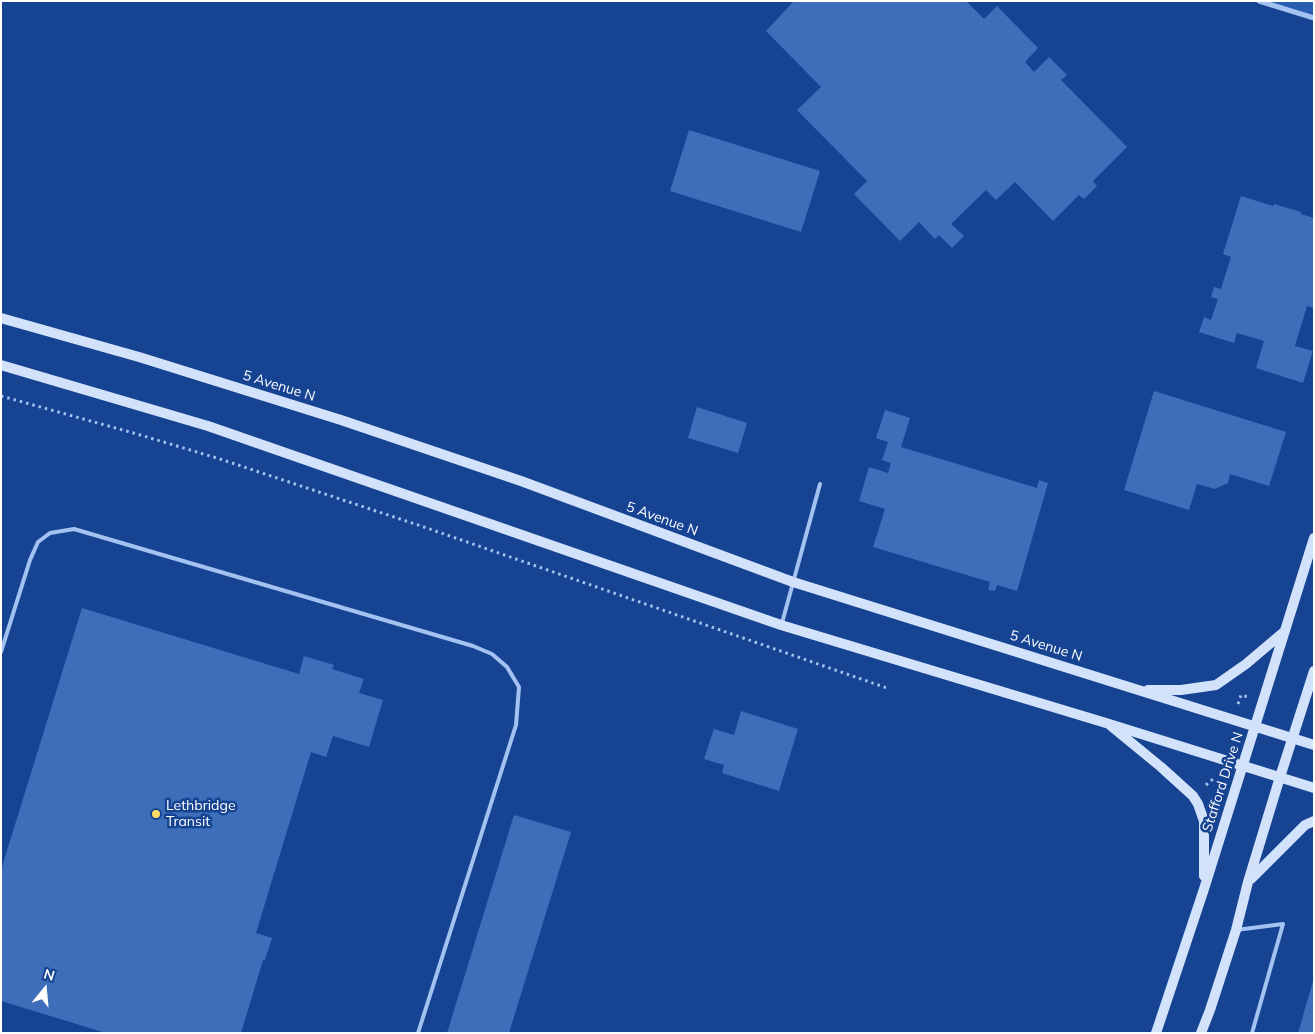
<!DOCTYPE html>
<style>
body{margin:0}
#map{position:relative;width:1315px;height:1034px;overflow:hidden;background:#164492;font-family:Mulish,sans-serif}
canvas{display:block}
.frame{position:absolute;inset:0;border:2px solid #fff;pointer-events:none}
.north{position:absolute;left:20px;top:964px;width:50px;height:50px;-webkit-text-stroke:4px #164492;paint-order:stroke;rotate:17deg;font-size:14px;font-weight:700;line-height:20px;text-align:center;color:#fff}
.north::after{content:'';display:block;margin:auto;width:18px;height:22px;background:#fff;clip-path:polygon(50% 0,100% 100%,50% 72%,0 100%)}
</style>
<div id="map">
<canvas width="1315" height="1034"></canvas>
<div class="frame"></div>
<div class="north">N</div>
</div>
<script>
const ctx = document.querySelector('canvas').getContext('2d');
ctx.lineJoin = 'round';
function paint(path, color) {
  ctx.fillStyle = color;
  ctx.fill(path, 'evenodd');
}
function poly(rows) {
  const path = new Path2D();
  for (const r of rows) {
    path.moveTo(r[0], r[1]);
    for (let i = 2; i < r.length; i += 2) path.lineTo(r[i], r[i + 1]);
  }
  return path;
}
function strokePath(path, color, width, dash) {
  ctx.strokeStyle = color;
  ctx.lineWidth = width;
  ctx.lineCap = dash ? 'butt' : 'round';
  ctx.setLineDash(dash || []);
  ctx.stroke(path);
}
function write(font, color, halo, rows, align = 'center') {
  ctx.font = font + ' Mulish,sans-serif';
  ctx.lineWidth = 5;
  ctx.setLineDash([]);
  ctx.textBaseline = 'middle';
  ctx.strokeStyle = halo;
  ctx.fillStyle = color;
  for (const [text, x, y, turn = 0] of rows) {
    ctx.save();
    ctx.translate(x, y);
    ctx.rotate((+turn || 0) * Math.PI / 180);
    ctx.textAlign = isNaN(turn) ? turn : align;
    if (halo) ctx.strokeText(text, 0, 0);
    ctx.fillText(text, 0, 0);
    ctx.restore();
  }
}
paint(poly([
 [1259,1,1314,1,1314,18]
]), '#285db1');
paint(poly([
 [794,1,966,1,984,19,997,6,1038,48,1025,62,1034,72,1049,57,1067,75,1061,80,1127,147,1093,181,1097,186,1084,199,1079,195,1053,221,1015,182,996,200,986,190,951,224,964,236,952,248,939,235,935,239,919,222,900,241,854,194,867,181,797,110,821,87,766,31],
 [689,130,820,171,801,232,670,191],
 [1241,196,1273,206,1274,204,1301,212,1301,214,1314,218,1314,308,1307,306,1295,346,1313,351,1303,383,1256,368,1264,341,1237,333,1234,343,1199,332,1204,317,1211,320,1218,299,1211,297,1214,287,1221,289,1231,257,1223,254],
 [1154,391,1286,432,1269,486,1230,474,1228,483,1215,489,1197,484,1189,510,1124,490],
 [697,407,747,423,738,453,688,438],
 [885,410,910,418,901,447,1037,488,1039,480,1048,483,1017,591,997,585,995,591,988,590,990,582,873,547,885,509,859,501,869,467,888,473,891,463,882,460,888,442,876,438],
 [82,608,299,674,304,656,334,665,332,669,364,679,359,693,383,700,369,747,333,736,326,757,311,752,256,933,272,938,265,960,263,960,241,1033,106,1033,1,1001,1,870],
 [741,711,798,729,779,791,722,773,724,765,704,759,714,729,734,735],
 [514,815,571,832,509,1033,447,1033],
 [1313,981,1314,1033,1298,1033]
]), '#3e6eba');
strokePath(poly([
 [1,396,137,434,220,459,421,526,887,688],
 [1238,704,1241,695,1248,697],
 [1206,785,1213,779,1220,781]
]), '#a4c2f1', 3, [2.5, 4]);
strokePath(poly([
 [782,623,820,484],
 [1,652,30,560,38,542,50,533,74,529,473,646,492,654,507,667,519,687,516,725,418,1033],
 [1236,930,1283,924,1252,1033]
]), '#a4c2f1', 4);
strokePath(poly([
 [1259,1,1314,18]
]), '#a4c2f1', 5);
strokePath(poly([
 [1,318,139,357,341,420,521,481,793,582,1314,745],
 [1,365,208,426,781,625,1106,723,1314,788],
 [1148,690,1181,690,1216,685,1246,664,1285,631],
 [1111,726,1161,767,1193,796,1198,804,1204,821,1204,876],
 [1251,879,1305,825,1314,821],
 [1156,1033,1204,889,1314,538],
 [1201,1033,1210,1010,1236,930,1248,882,1280,777,1314,671]
]), '#d2e2fb', 10);
for (const [x, y, r, color] of [
 [156,814,5,"#ffdc64"]
]) {
  const dot = new Path2D();
  dot.arc(x, y, r, 0, 2 * Math.PI);
  ctx.fillStyle = color;
  ctx.fill(dot);
  strokePath(dot, '#164492', 2);
}
write('14px', '#fff', '#164492', [
 ["5 Avenue N",279,386,17],
 ["5 Avenue N",662,519,20],
 ["5 Avenue N",1046,646,17],
 ["Stafford Drive N",1223,782,-72]
]);
write('14px', '#fff', '#164492', [
 ["Lethbridge",166,806],
 ["Transit",166,822]
], 'left');
</script>
